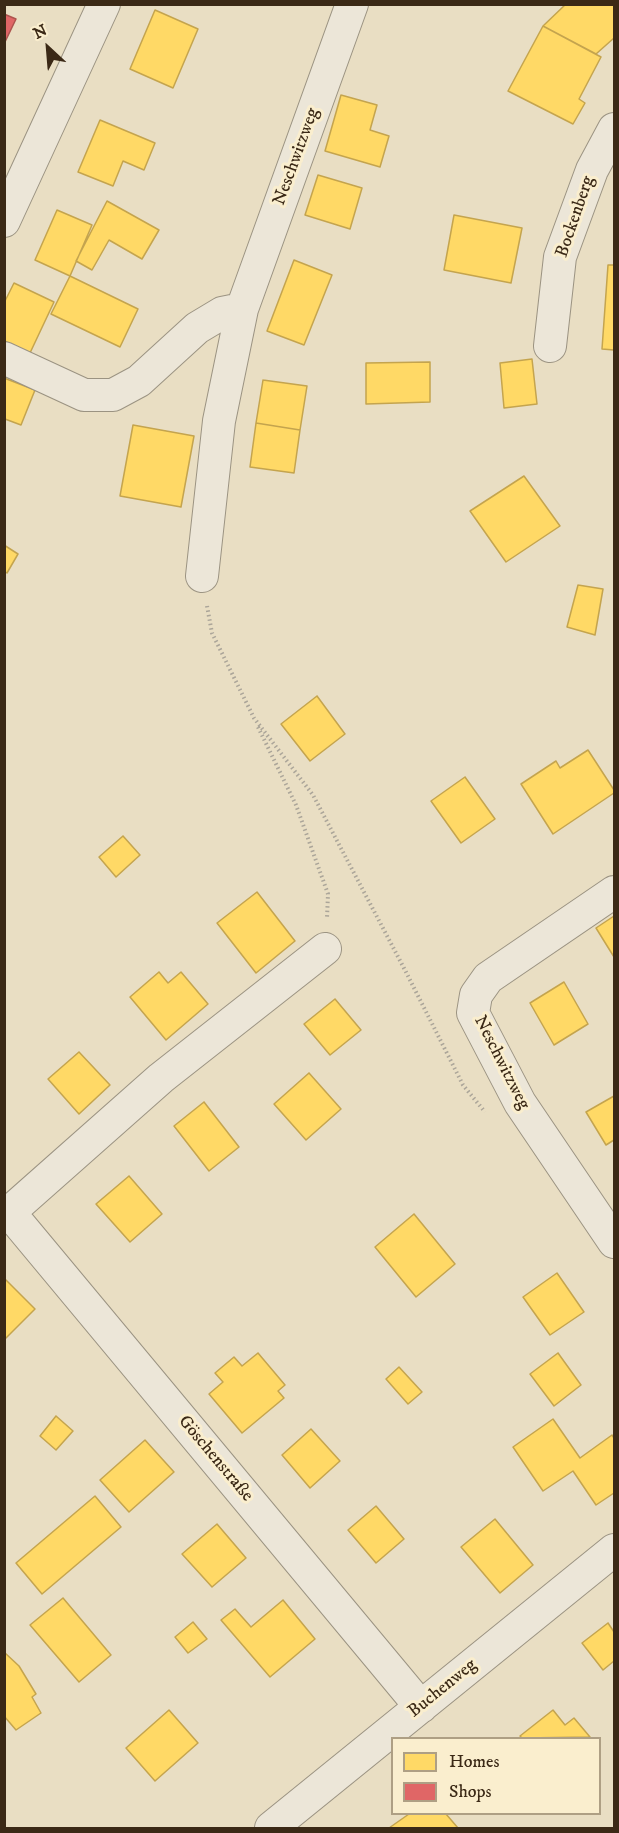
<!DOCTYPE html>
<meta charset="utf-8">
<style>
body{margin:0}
#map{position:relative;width:619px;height:1833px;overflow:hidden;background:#e9dec3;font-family:"IM FELL DW Pica",serif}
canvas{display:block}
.frame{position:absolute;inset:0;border:6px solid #3b2916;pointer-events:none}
.legend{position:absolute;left:391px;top:1737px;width:210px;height:78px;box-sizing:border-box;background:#faeece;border:2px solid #ae9f84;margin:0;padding:8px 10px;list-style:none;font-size:18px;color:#3b2916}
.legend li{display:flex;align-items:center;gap:12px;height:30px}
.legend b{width:30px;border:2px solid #ae9f84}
.north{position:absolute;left:18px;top:18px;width:60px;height:60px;-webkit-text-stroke:4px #faeece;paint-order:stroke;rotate:334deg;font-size:16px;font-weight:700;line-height:24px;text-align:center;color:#3b2916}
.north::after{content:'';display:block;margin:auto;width:21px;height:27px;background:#3b2916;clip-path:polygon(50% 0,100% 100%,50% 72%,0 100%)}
</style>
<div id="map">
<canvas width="619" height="1833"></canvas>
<div class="frame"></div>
<ul class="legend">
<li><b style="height:16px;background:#ffd966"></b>Homes</li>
<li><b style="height:16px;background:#e06666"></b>Shops</li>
</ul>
<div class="north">N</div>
</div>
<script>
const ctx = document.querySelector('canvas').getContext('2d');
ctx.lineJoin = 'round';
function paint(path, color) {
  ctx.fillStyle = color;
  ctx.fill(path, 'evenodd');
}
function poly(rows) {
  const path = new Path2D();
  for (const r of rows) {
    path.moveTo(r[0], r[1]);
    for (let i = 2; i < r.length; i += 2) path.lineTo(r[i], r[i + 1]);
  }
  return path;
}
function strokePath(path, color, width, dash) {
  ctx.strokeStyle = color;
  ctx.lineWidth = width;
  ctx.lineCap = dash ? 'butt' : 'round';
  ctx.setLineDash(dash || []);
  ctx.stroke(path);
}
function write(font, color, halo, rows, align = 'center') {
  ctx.font = font + ' "IM FELL DW Pica",serif';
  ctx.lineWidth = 6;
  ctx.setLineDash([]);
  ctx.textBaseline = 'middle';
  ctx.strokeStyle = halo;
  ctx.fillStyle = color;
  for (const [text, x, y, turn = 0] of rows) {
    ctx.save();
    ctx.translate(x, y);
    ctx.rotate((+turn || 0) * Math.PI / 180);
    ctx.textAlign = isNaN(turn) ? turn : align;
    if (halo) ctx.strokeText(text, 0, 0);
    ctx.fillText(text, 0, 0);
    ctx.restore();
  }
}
const homes = poly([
 [566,4,614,4,614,38,596,54,543,26,566,4],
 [155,10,198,29,173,88,130,69,155,10],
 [543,26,601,57,579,99,585,103,573,124,508,91,543,26],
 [341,95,377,105,370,130,389,136,380,167,325,151,341,95],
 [100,120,155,143,144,170,123,161,113,186,78,172,100,120],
 [318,175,362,188,350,229,305,215,318,175],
 [107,201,159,230,142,259,109,240,92,270,76,261,107,201],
 [57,210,92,225,70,276,35,260,57,210],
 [454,215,522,228,511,283,444,270,454,215],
 [294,260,332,275,304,345,267,331,294,260],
 [608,265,614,265,614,350,602,349,608,265],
 [70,276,138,309,120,347,51,314,70,276],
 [14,283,54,302,30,353,4,341,4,303,14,283],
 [532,359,537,404,504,408,500,363,532,359],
 [430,362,430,402,366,404,366,363,430,362],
 [4,378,35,390,21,425,5,419,4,421,4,378],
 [263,380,307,386,300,430,256,423,263,380],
 [256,423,300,430,294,473,250,467,256,423],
 [133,425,194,436,181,507,120,496,133,425],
 [524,476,560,526,506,562,470,511,524,476],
 [4,545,18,554,7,573,4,571,4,545],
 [578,585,603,589,595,635,567,627,578,585],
 [317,696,345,734,310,761,281,724,317,696],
 [588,750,614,790,614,793,553,834,521,784,556,761,560,768,588,750],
 [465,777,495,819,461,843,431,801,465,777],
 [123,836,140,855,116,877,99,857,123,836],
 [257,892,295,941,256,973,217,923,257,892],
 [614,916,614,957,596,928,614,916],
 [159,972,168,983,181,972,208,1004,166,1040,130,997,159,972],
 [564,982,588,1024,554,1045,530,1003,564,982],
 [335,999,361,1030,330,1055,304,1024,335,999],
 [79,1052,110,1085,79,1114,48,1079,79,1052],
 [309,1073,341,1109,306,1140,274,1104,309,1073],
 [614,1096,614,1140,606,1145,586,1112,614,1096],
 [204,1102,239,1147,209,1171,174,1126,204,1102],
 [129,1176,162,1214,130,1242,96,1204,129,1176],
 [414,1214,455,1264,416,1297,375,1247,414,1214],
 [557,1273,584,1312,550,1335,523,1297,557,1273],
 [4,1278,35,1309,4,1340,4,1278],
 [258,1353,285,1385,278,1391,284,1398,242,1433,209,1394,223,1382,215,1373,234,1357,242,1366,258,1353],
 [558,1353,581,1385,554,1406,530,1374,558,1353],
 [399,1367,422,1392,408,1404,386,1379,399,1367],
 [56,1416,73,1431,56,1450,40,1436,56,1416],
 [553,1419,580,1458,612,1435,614,1438,614,1493,596,1505,573,1471,543,1491,513,1447,553,1419],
 [311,1429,340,1461,310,1488,282,1455,311,1429],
 [145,1440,174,1472,129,1512,100,1480,145,1440],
 [95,1496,121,1527,42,1594,16,1563,95,1496],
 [376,1506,404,1539,376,1563,348,1530,376,1506],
 [495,1519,533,1565,500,1593,461,1547,495,1519],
 [217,1524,246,1558,212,1587,182,1554,217,1524],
 [63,1598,111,1655,79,1682,30,1625,63,1598],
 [283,1600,315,1639,270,1677,221,1620,235,1609,251,1627,283,1600],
 [193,1622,207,1639,188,1653,175,1637,193,1622],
 [608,1623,614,1632,614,1661,603,1670,582,1643,608,1623],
 [4,1652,19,1666,36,1694,32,1697,41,1713,16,1730,4,1716,4,1652],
 [169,1710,198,1743,155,1781,126,1748,169,1710],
 [553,1710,565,1725,574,1718,590,1737,522,1738,520,1736,553,1710],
 [409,1814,446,1814,458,1828,389,1828,409,1814]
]);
paint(homes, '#ffd966');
strokePath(homes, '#c4a44e', 1.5);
const shops = poly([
 [4,14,16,19,4,44,4,14]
]);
paint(shops, '#e06666');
strokePath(shops, '#ae544e', 1.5);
const minor = poly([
 [4,221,104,4],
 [550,346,560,257,592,170,614,129],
 [4,358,84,395,113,395,139,381,197,328,222,313,242,309],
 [202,576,219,421,242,309,352,4],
 [614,892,488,978,476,995,473,1013,520,1103,614,1242],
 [9,1212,421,1707],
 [4,1217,161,1078,325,949],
 [271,1828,614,1550]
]);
strokePath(minor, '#9b9382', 34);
strokePath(poly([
 [207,606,212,633,254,718,313,795,406,972,463,1085,485,1112],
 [258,727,296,805,328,894,327,918]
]), '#aba599', 4, [1.5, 3]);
strokePath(minor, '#ece6d8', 32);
write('18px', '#3b2916', '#faeece', [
 ["Neschwitzweg",297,157,-70],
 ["Bockenberg",576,217,-71],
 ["Neschwitzweg",501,1063,63],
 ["Göschenstraße",215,1459,50],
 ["Buchenweg",443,1689,-39]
]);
</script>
